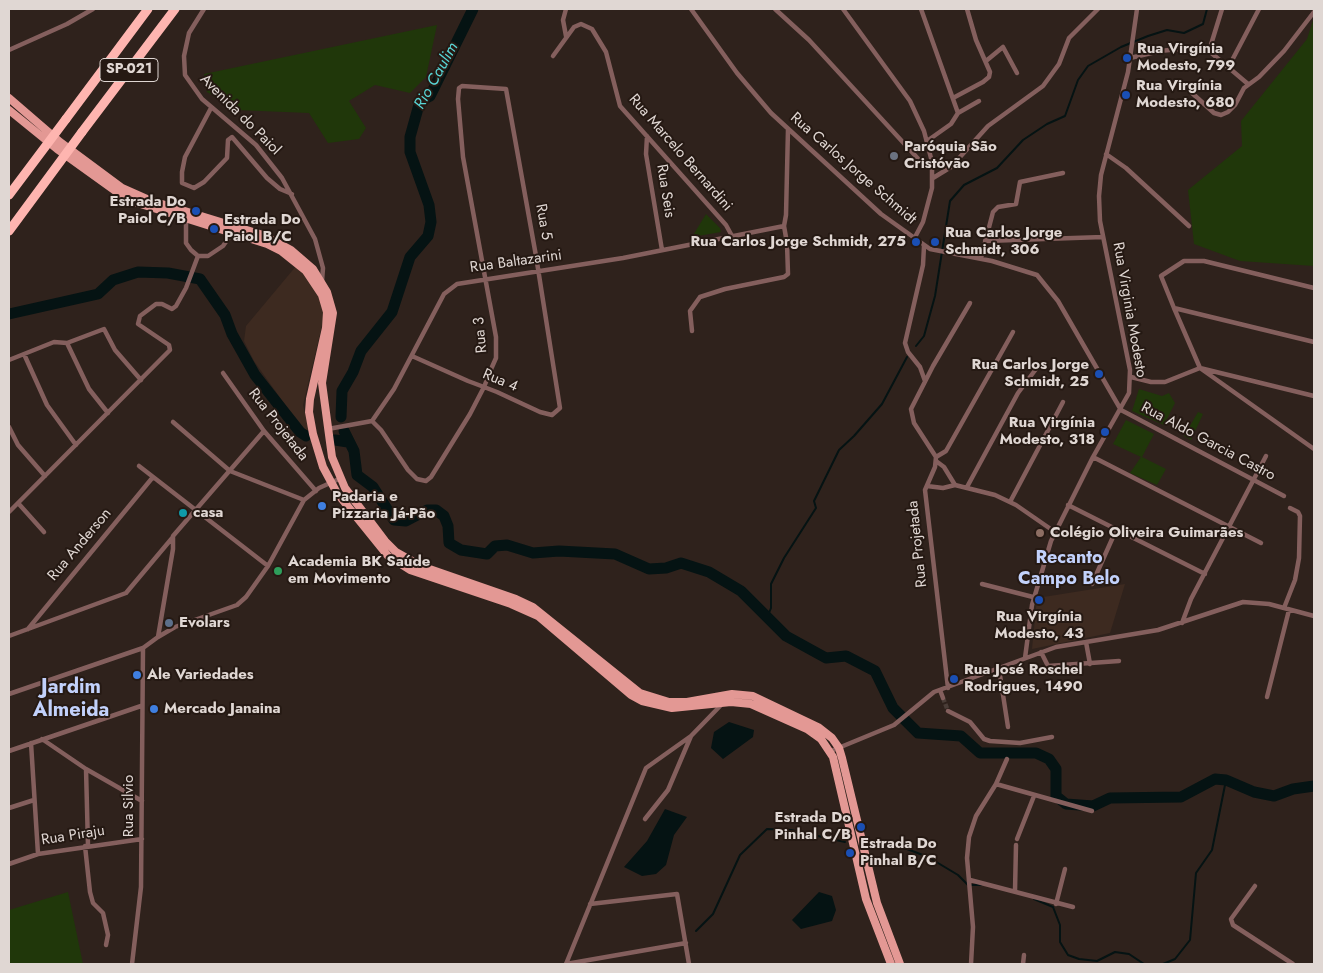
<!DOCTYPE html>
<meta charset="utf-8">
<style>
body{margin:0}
#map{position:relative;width:1323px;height:973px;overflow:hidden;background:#2f221c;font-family:Jost,sans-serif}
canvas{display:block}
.frame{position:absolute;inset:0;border:10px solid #e0d7d3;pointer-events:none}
</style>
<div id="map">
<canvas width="1323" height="973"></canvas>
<div class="frame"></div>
</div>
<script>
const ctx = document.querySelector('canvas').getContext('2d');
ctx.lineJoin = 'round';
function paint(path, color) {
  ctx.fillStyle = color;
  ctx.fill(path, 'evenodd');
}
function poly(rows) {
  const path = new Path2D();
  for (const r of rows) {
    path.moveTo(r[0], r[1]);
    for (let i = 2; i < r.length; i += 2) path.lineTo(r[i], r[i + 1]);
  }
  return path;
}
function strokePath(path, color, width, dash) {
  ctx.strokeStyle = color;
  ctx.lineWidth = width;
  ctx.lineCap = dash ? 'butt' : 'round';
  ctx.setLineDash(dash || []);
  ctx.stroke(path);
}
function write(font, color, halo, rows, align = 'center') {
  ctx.font = font + ' Jost,sans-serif';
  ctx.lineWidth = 4;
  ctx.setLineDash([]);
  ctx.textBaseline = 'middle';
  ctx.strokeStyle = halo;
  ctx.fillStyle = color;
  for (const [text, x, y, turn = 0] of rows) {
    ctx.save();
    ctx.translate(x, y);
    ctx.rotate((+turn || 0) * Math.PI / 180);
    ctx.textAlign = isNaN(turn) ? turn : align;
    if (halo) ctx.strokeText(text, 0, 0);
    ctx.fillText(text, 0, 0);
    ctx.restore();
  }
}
paint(poly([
 [297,265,315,288,322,301,324,317,303,405,309,430,303,430,254,361,244,341,246,326],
 [1125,584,1110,633,1032,649,1037,598]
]), '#3d2a20');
paint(poly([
 [1314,17,1314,266,1240,261,1194,244,1188,190,1242,146,1241,121,1307,39],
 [437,25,426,77,410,93,375,85,349,101,366,128,359,139,328,143,309,113,236,110,207,92,204,74],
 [706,214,720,228,721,232,692,237],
 [1139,389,1162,396,1169,393,1175,403,1164,425,1132,411],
 [1198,412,1203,414,1191,440,1184,436],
 [1126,420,1154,434,1142,457,1166,469,1157,485,1130,473,1141,457,1113,444],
 [68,892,83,964,9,964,9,910]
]), '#20370a');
paint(poly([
 [729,722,754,730,753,737,723,759,711,748,714,732],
 [665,809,687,817,674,835,666,865,656,874,642,876,624,867,647,841],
 [819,892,832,896,836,910,832,921,801,929,792,920]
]), '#051313');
strokePath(poly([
 [916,346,924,336,935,296,950,201,964,185,997,168,1023,140,1047,124,1065,116,1078,80,1088,66,1121,47,1148,36,1167,30,1184,33,1203,24,1207,9],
 [767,618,771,608,771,584,784,558,816,508,814,501,839,450,854,436,882,404,907,357],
 [869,845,907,849,928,857,958,875,968,885,981,885],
 [1034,899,1053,907,1060,925,1060,942,1068,955,1079,959,1097,961,1115,952,1129,954,1144,964],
 [696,931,713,914,740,855,767,829,791,830,845,842],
 [1163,964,1175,959,1190,940,1196,873,1212,850,1226,780]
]), '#051313', 2);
strokePath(poly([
 [9,314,98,294,113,280,138,272,168,273,200,279,225,315,232,334,255,375,300,432,306,436],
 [341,417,342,391,353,372,361,351,392,312,410,257,428,236,431,222,429,205,410,152,410,137,420,101,430,96,473,9],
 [344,431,354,451,357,475,373,487,394,520,406,521,427,510,436,510,444,516,448,526,449,543,461,550,487,554,495,546,507,545,533,553,559,551,615,554,649,569,666,568,681,563,709,572,741,591,786,636,826,658,846,656,875,671,893,708,918,733,961,736,980,753,1036,753,1049,759,1056,769,1056,796,1066,804,1093,806,1110,798,1181,797,1215,779,1226,780,1254,792,1274,796,1293,789,1314,786],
 [335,440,348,442]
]), '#051313', 11);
strokePath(poly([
 [943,698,948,711]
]), '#4a3d37', 4.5, [4.5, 2]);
strokePath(poly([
 [204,9,189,33,184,56,185,75,202,99,256,145,282,178,315,239,323,268,322,281],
 [691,9,737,73,771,113,881,214,930,249,992,261,1037,275,1058,301,1121,410,1284,496],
 [775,9,809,40,922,163,932,166],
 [843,9,910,101,924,131,932,162,932,188,923,222,914,239],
 [921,9,958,113,951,124,927,141],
 [566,36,563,20,566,9],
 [9,50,67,24,93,9],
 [1209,51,1222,9],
 [553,56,574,27,581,24,592,29,606,52,620,106,726,225,732,236],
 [1130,58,1160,51,1198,47,1209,51,1248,84],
 [986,61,1003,47,1017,73],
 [1228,68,1259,9],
 [1192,93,1214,113,1221,115,1228,112,1235,105,1244,88,1259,77,1284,51,1314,12],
 [953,98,983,82,989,77,990,72,976,40,967,9],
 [211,108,185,157,182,172,182,183,194,188,204,182,227,158,228,140,232,137,267,178,280,189,292,194],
 [958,113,979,101],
 [647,136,646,154,662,250],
 [1106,154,1126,168,1189,226],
 [933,178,951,167,988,126,1043,86,1059,64,1069,38,1098,9],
 [186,219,186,243,191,250,198,256,208,256,223,246,232,233],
 [985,241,1103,237],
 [924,246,923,265,905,343,908,352,920,367,925,381],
 [981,258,993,212,998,207,1016,204,1020,182,1063,173],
 [1314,288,1204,261,1184,261,1161,276,1174,308,1314,342],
 [1174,308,1200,368,1314,449],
 [692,331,690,311,700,297,725,289,784,277,788,274,787,243,784,226,786,215,788,129],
 [67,343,54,342,24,354,47,405,76,445],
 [9,360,24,354],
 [223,373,264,431,316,491],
 [1131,377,1151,382,1165,382,1200,368,1314,396],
 [108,413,89,389,67,343,104,329,115,350,141,380],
 [372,421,381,430,408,470,417,479,426,481,431,477,470,414,484,387,492,367,496,358,496,337,463,157,458,99,459,88,462,86,506,89,536,256,560,408,552,415,540,412,497,392,484,387,468,381,412,356],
 [173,422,230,471,304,500],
 [9,427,18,445,45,476],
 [328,429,372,421,394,389,444,294,457,284,623,258,784,226],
 [936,457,914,423,911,409,933,366,970,303],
 [1093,457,1261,543],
 [936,461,944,467,955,485],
 [139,466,268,566],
 [927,486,943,488,955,485,995,495,1016,505,1055,532],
 [967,487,1018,393,1036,369],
 [1010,502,1063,402],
 [18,503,44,532],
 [1068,505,1205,574],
 [9,512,170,350,169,345,138,324,140,316,156,304,162,304,172,309,176,306,186,288,198,256],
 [982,584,1033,597],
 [1092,584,1117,528],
 [1284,608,1295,580,1299,558,1300,516,1298,512,1290,508],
 [1182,623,1191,599,1266,456],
 [28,629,153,477],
 [9,636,126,593,173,537],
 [158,637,175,627,237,605,246,597,268,566,304,500,319,488,339,479],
 [1086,642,1090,664],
 [1041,652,1048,666,1119,661],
 [1025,658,1032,605,1051,541,1093,457,1129,393,1130,370,1100,221,1099,196,1101,175,1128,72,1137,9],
 [999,669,1008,727],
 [948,688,925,490,935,467,936,457,946,451,1013,332],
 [940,690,943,698],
 [9,694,143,648,158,637,173,549,173,536,264,431],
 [1267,697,1289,610],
 [948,711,970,722,984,739,990,741,1020,743,1052,737],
 [42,739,86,769,142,801],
 [31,743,38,854],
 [9,751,141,706],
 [831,751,894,725,934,692,1056,647,1158,630,1243,602,1269,604,1314,616],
 [86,769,88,846],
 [996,784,1092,811],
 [9,808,34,800],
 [645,819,668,790,691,736,723,703],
 [1017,839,1034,796],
 [85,846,90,892,93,903,103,913,108,935,106,945],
 [9,864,38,854,142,839],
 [970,880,1073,907],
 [1255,886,1231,919,1233,925,1293,964],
 [1015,891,1016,845],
 [590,904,677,894,689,964],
 [1056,904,1065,869],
 [132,964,141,887,143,648],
 [566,964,646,768,691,736],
 [566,964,686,943],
 [971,964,973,927,967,858,969,837,976,816,996,784,1007,759],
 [1023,964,1024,955]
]), '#845f5d', 4.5);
strokePath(poly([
 [9,98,60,142,122,188,149,200,263,235,291,250,313,269,327,292,333,313,322,383,332,457,345,488,385,541,396,552,421,566,516,599,533,607,640,693,669,702,687,702,732,694,753,696,818,727,832,738,839,748,842,758,877,903,900,964],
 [9,110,57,149,128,200,267,244,281,251,306,271,322,295,327,312,326,328,310,399,309,412,313,434,323,467,337,493,388,556,410,570,511,604,538,616,631,695,642,701,672,708,731,702,751,704,807,729,821,739,833,757,866,899,891,964]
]), '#e39894', 8);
strokePath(poly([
 [66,119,148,9],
 [82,132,175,9]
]), '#feb5b0', 9);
strokePath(poly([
 [9,195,66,119],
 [9,231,82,132]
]), '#feb5b0', 9);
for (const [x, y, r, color] of [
 [1127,58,5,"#1a4fb4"],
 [1126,95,5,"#1a4fb4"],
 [894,156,5,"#6b7280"],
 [196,211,5,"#1a4fb4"],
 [214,229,5,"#1a4fb4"],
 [916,242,5,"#1a4fb4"],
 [935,242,5,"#1a4fb4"],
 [1099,374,5,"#1a4fb4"],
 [1105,432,5,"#1a4fb4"],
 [322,506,5,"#3f7fe0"],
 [183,513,5,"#0f9aa8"],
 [1040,533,5,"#8d6e63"],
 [278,571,5,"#2e9e5b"],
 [1039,600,5,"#1a4fb4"],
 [169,623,5,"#5c6f8a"],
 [137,675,5,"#3f7fe0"],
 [954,679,5,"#1a4fb4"],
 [154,709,5,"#3f7fe0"],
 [861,827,5,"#1a4fb4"],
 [850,853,5,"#1a4fb4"]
]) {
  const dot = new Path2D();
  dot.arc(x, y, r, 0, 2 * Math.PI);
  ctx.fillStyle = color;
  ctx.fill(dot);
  strokePath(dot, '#251913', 2);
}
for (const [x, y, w] of [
 [129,70,58]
]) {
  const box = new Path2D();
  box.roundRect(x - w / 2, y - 11.5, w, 23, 4);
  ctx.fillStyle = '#251913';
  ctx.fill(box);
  strokePath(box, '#e0d7d3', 1);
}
write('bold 14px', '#e0d7d3', null, [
 ["SP-021",129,70]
]);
write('bold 15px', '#e0d7d3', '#251913', [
 ["Rua Virgínia",1137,49],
 ["Modesto, 799",1137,66],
 ["Rua Virgínia",1136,86],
 ["Modesto, 680",1136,103],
 ["Paróquia São",904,147],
 ["Cristóvão",904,164],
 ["Estrada Do",186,202,"right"],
 ["Paiol C/B",186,219,"right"],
 ["Estrada Do",224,220],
 ["Paiol B/C",224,237],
 ["Rua Carlos Jorge",945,233],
 ["Schmidt, 306",945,250],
 ["Rua Carlos Jorge Schmidt, 275",906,242,"right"],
 ["Rua Carlos Jorge",1089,365,"right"],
 ["Schmidt, 25",1089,382,"right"],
 ["Rua Virgínia",1095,423,"right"],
 ["Modesto, 318",1095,440,"right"],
 ["Padaria e",332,497],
 ["Pizzaria Já-Pão",332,514],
 ["casa",193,513],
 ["Colégio Oliveira Guimarães",1050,533],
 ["Academia BK Saúde",288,562],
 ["em Movimento",288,579],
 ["Rua Virgínia",1039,617,"center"],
 ["Modesto, 43",1039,634,"center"],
 ["Evolars",179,623],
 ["Rua José Roschel",964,670],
 ["Rodrigues, 1490",964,687],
 ["Ale Variedades",147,675],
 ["Mercado Janaina",164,709],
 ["Estrada Do",851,818,"right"],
 ["Pinhal C/B",851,835,"right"],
 ["Estrada Do",860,844],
 ["Pinhal B/C",860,861]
], 'left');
write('15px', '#e0d7d3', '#251913', [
 ["Avenida do Paiol",240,115,45],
 ["Rua Marcelo Bernardini",680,153,49],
 ["Rua Carlos Jorge Schmidt",853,169,41],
 ["Rua Seis",665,191,81],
 ["Rua 5",543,222,80],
 ["Rua Baltazarini",516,262,-8],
 ["Rua Virginia Modesto",1129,310,80],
 ["Rua 3",481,335,-95],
 ["Rua 4",500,381,23],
 ["Rua Projetada",278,425,52],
 ["Rua Aldo Garcia Castro",1208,442,28],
 ["Rua Projetada",918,544,-96],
 ["Rua Anderson",80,545,-50],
 ["Rua Silvio",129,806,-90],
 ["Rua Piraju",73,836,-9]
]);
write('italic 16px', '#58d5d6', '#251913', [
 ["Rio Caulim",437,76,-61]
]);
write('bold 18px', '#c2d1fb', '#251913', [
 ["Recanto",1069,559],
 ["Campo Belo",1069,580]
]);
write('bold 20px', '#c2d1fb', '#251913', [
 ["Jardim",71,688],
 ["Almeida",71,711]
]);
</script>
